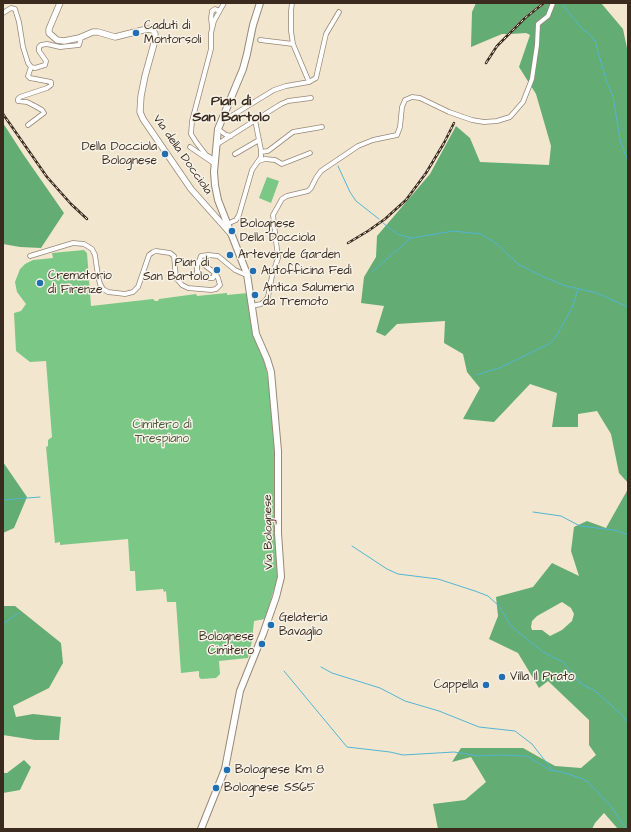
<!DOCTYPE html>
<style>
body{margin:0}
#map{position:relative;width:631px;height:832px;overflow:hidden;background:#f3e6cf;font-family:"Architects Daughter",sans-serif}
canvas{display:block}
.frame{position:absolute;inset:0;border:4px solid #3b2a1e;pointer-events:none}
</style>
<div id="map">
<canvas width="631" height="832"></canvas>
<div class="frame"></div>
</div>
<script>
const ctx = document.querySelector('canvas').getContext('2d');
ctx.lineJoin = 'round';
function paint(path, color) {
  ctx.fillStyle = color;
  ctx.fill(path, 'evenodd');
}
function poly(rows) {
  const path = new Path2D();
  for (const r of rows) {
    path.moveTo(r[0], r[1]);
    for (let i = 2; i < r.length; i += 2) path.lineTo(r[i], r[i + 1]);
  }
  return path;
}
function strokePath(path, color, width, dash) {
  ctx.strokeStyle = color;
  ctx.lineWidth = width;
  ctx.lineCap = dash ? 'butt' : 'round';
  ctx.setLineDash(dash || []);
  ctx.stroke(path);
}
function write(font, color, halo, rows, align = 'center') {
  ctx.font = font + ' "Architects Daughter",sans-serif';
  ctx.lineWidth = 3;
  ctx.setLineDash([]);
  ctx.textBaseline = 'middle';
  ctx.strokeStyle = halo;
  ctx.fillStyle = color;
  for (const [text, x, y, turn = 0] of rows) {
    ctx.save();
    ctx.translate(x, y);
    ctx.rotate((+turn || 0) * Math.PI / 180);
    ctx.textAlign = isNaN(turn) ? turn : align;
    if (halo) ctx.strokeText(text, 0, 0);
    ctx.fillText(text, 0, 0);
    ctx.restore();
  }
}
paint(poly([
 [267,177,279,181,271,203,259,198],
 [84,250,87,253,91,306,153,299,155,301,158,301,159,299,196,294,197,296,227,293,227,295,248,293,253,336,265,363,270,389,276,468,278,576,265,619,254,621,252,641,248,658,219,661,220,674,216,678,201,679,199,677,199,671,181,673,176,602,167,602,166,591,164,592,163,589,136,591,135,571,130,571,128,539,60,545,60,542,55,543,46,447,48,446,48,440,52,437,46,361,30,362,16,351,14,313,21,311,26,304,17,292,15,282,20,269,25,264,33,260,53,258,52,253]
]), '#7ac786');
paint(poly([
 [476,3,542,3,524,17,507,34,502,34,471,47,472,12],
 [546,3,601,3,623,29,628,53,628,483,619,473,611,434,597,411,578,414,578,427,552,427,557,393,530,384,494,422,463,419,480,388,467,372,463,354,444,343,445,321,397,324,385,336,376,332,384,306,361,303,364,277,376,257,377,236,430,174,456,126,470,138,480,162,549,165,551,146,536,94,519,67,530,35,526,33,511,34,526,18],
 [3,123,23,154,64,213,41,248,20,247,3,244],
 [3,462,27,497,14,528,3,533],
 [628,489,628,829,618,829,604,813,595,823,592,829,438,829,433,804,465,800,486,782,471,757,452,762,461,748,523,748,555,766,581,768,596,755,589,745,589,720,548,681,539,688,518,653,489,639,498,616,496,597,533,587,552,563,579,576,571,551,574,527,587,521,606,528],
 [562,602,571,608,574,614,572,621,562,630,550,636,542,630,532,630,531,627,532,621,537,616],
 [3,606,15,606,61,643,63,663,49,688,13,706,16,717,33,714,61,717,59,740,35,740,3,735],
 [24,760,31,767,20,790,3,793,3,773,7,773]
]), '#63ac73');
strokePath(poly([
 [561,3,582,29,587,32,595,41,607,83,613,96,620,140,628,161],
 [338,166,350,192,356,201,379,219],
 [383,223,397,234,412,238,453,231,481,234,497,244,518,264,544,277,566,286,597,293,628,307],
 [372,272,411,238],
 [476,375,499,368,549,344,555,338,572,308,578,289],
 [3,500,40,497],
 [533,512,561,516,580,526,614,530,628,535],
 [352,546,387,569,398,574,438,579,475,591,488,596,499,606,511,626,543,652,563,662,580,683,595,691,621,714,628,723],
 [3,624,20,612],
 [321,667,332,673,380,688,405,701,439,711,479,727,515,731,532,744,553,771],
 [284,671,347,747,390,752,403,755,454,752,479,756,502,755,527,756,550,770,562,772,583,779,588,782,609,804,626,829]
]), '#52b5d1', 1);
const street = poly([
 [292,3,291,11,291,31,293,44,309,82],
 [3,13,11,8,15,9,19,22,23,47,28,63,31,67,35,68,45,65,46,61,39,51,39,47,41,45,47,44,60,47,79,45,81,38],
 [212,27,211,18,212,11,215,9,219,11],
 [260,40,293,44],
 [222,119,228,118,274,90,286,86,309,82,316,78,326,34,339,12],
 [28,125,44,113,42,110,35,106,27,102,18,101,18,99,20,97,47,88,51,85,51,82,30,78,28,76,31,67],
 [218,129,226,135,231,136],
 [216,145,281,104,288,101,311,98],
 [190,147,215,164],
 [261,152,268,151,293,132,322,127],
 [235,154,259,140],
 [215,160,206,155,196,142,191,134,192,121,211,49,211,33,214,21,224,3],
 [259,161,265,159,275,160,282,164,310,153],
 [227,224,236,220,239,215,252,170,261,157,261,150,255,120],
 [30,256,73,243,84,244,92,249,95,255,98,276,100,284,103,289,108,292,125,294,133,292,138,287,149,255,153,252,156,251,170,253,174,256,176,278,182,285,188,288,211,290,216,289,220,285,218,278,215,273,203,264,200,259],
 [215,273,213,278,208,278,204,277,197,272,197,266,201,256,208,255,218,256,235,270,244,274,247,274],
 [252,306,261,304,265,301,268,297,272,276,278,258,273,215,282,199,287,196,308,191,311,188,316,178,321,171,358,146,373,140,397,135,400,127,402,107,405,100,412,97,420,98,449,112,472,120,484,122,497,121,510,117,523,102,532,79,537,45,538,24,548,16,553,3]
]);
const secondary = poly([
 [60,3,49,29,49,33,57,40,64,41,79,38,93,32,98,32,115,37,147,29,153,30,155,34,155,40,145,76,141,96,140,112,143,119,191,189,231,234]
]);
const primary = poly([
 [201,829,225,769,240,691,263,634,276,597,281,577,278,533,278,451,271,372,267,359,256,334,247,274,218,200,215,185,214,172,218,129,243,69,247,54,253,25,260,3]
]);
strokePath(street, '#978876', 5.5);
strokePath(secondary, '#978876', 7);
strokePath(primary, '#978876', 8);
strokePath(street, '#fff', 4);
strokePath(secondary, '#fff', 5.5);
strokePath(primary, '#fff', 6);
const rail = poly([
 [486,63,497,46,525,18,544,3],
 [3,114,47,177,71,204,87,219],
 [348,243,368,231,385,219,406,200,426,173,444,143,454,123]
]);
strokePath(rail, '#3b2a1e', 2.5);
strokePath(rail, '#f7f3e8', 1, [3]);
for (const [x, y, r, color] of [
 [136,33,4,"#1f6fb2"],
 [165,154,4,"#1f6fb2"],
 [232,231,4,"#1f6fb2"],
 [230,255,4,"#1f6fb2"],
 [217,270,4,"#1f6fb2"],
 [253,271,4,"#1f6fb2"],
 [40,283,4,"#1f6fb2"],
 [255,295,4,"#1f6fb2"],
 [271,625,4,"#1f6fb2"],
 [262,644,4,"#1f6fb2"],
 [502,677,4,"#1f6fb2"],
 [486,685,4,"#1f6fb2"],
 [227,770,4,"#1f6fb2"],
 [216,788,4,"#1f6fb2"]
]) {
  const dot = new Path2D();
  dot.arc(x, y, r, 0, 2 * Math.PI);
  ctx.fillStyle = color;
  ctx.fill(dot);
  strokePath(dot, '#f7f3e8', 1.5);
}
write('12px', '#3b2a1e', '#f7f3e8', [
 ["Caduti di",144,26],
 ["Montorsoli",144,40],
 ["Della Docciola",157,147,"right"],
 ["Bolognese",157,161,"right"],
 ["Bolognese",240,224],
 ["Della Docciola",240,238],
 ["Arteverde Garden",238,255],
 ["Pian di",209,263,"right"],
 ["San Bartolo",209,277,"right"],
 ["Autofficina Fedi",261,271],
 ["Crematorio",48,276],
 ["di Firenze",48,290],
 ["Antica Salumeria",263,288],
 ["da Tremoto",263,302],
 ["Gelateria",279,618],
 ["Bavaglio",279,632],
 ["Bolognese",254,637,"right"],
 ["Cimitero",254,651,"right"],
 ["Villa Il Prato",510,677],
 ["Cappella",478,685,"right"],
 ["Bolognese Km 8",235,770],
 ["Bolognese SS65",224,788]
], 'left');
write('12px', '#3b2a1e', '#f7f3e8', [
 ["Via della Docciola",182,155,55],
 ["Via Bolognese",269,532,-91]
]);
write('12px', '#4e593d', '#f7f3e8', [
 ["Cimitero di",162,425],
 ["Trespiano",162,439]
]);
write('bold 14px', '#3b2a1e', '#f7f3e8', [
 ["Pian di",231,102],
 ["San Bartolo",231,118]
]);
</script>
